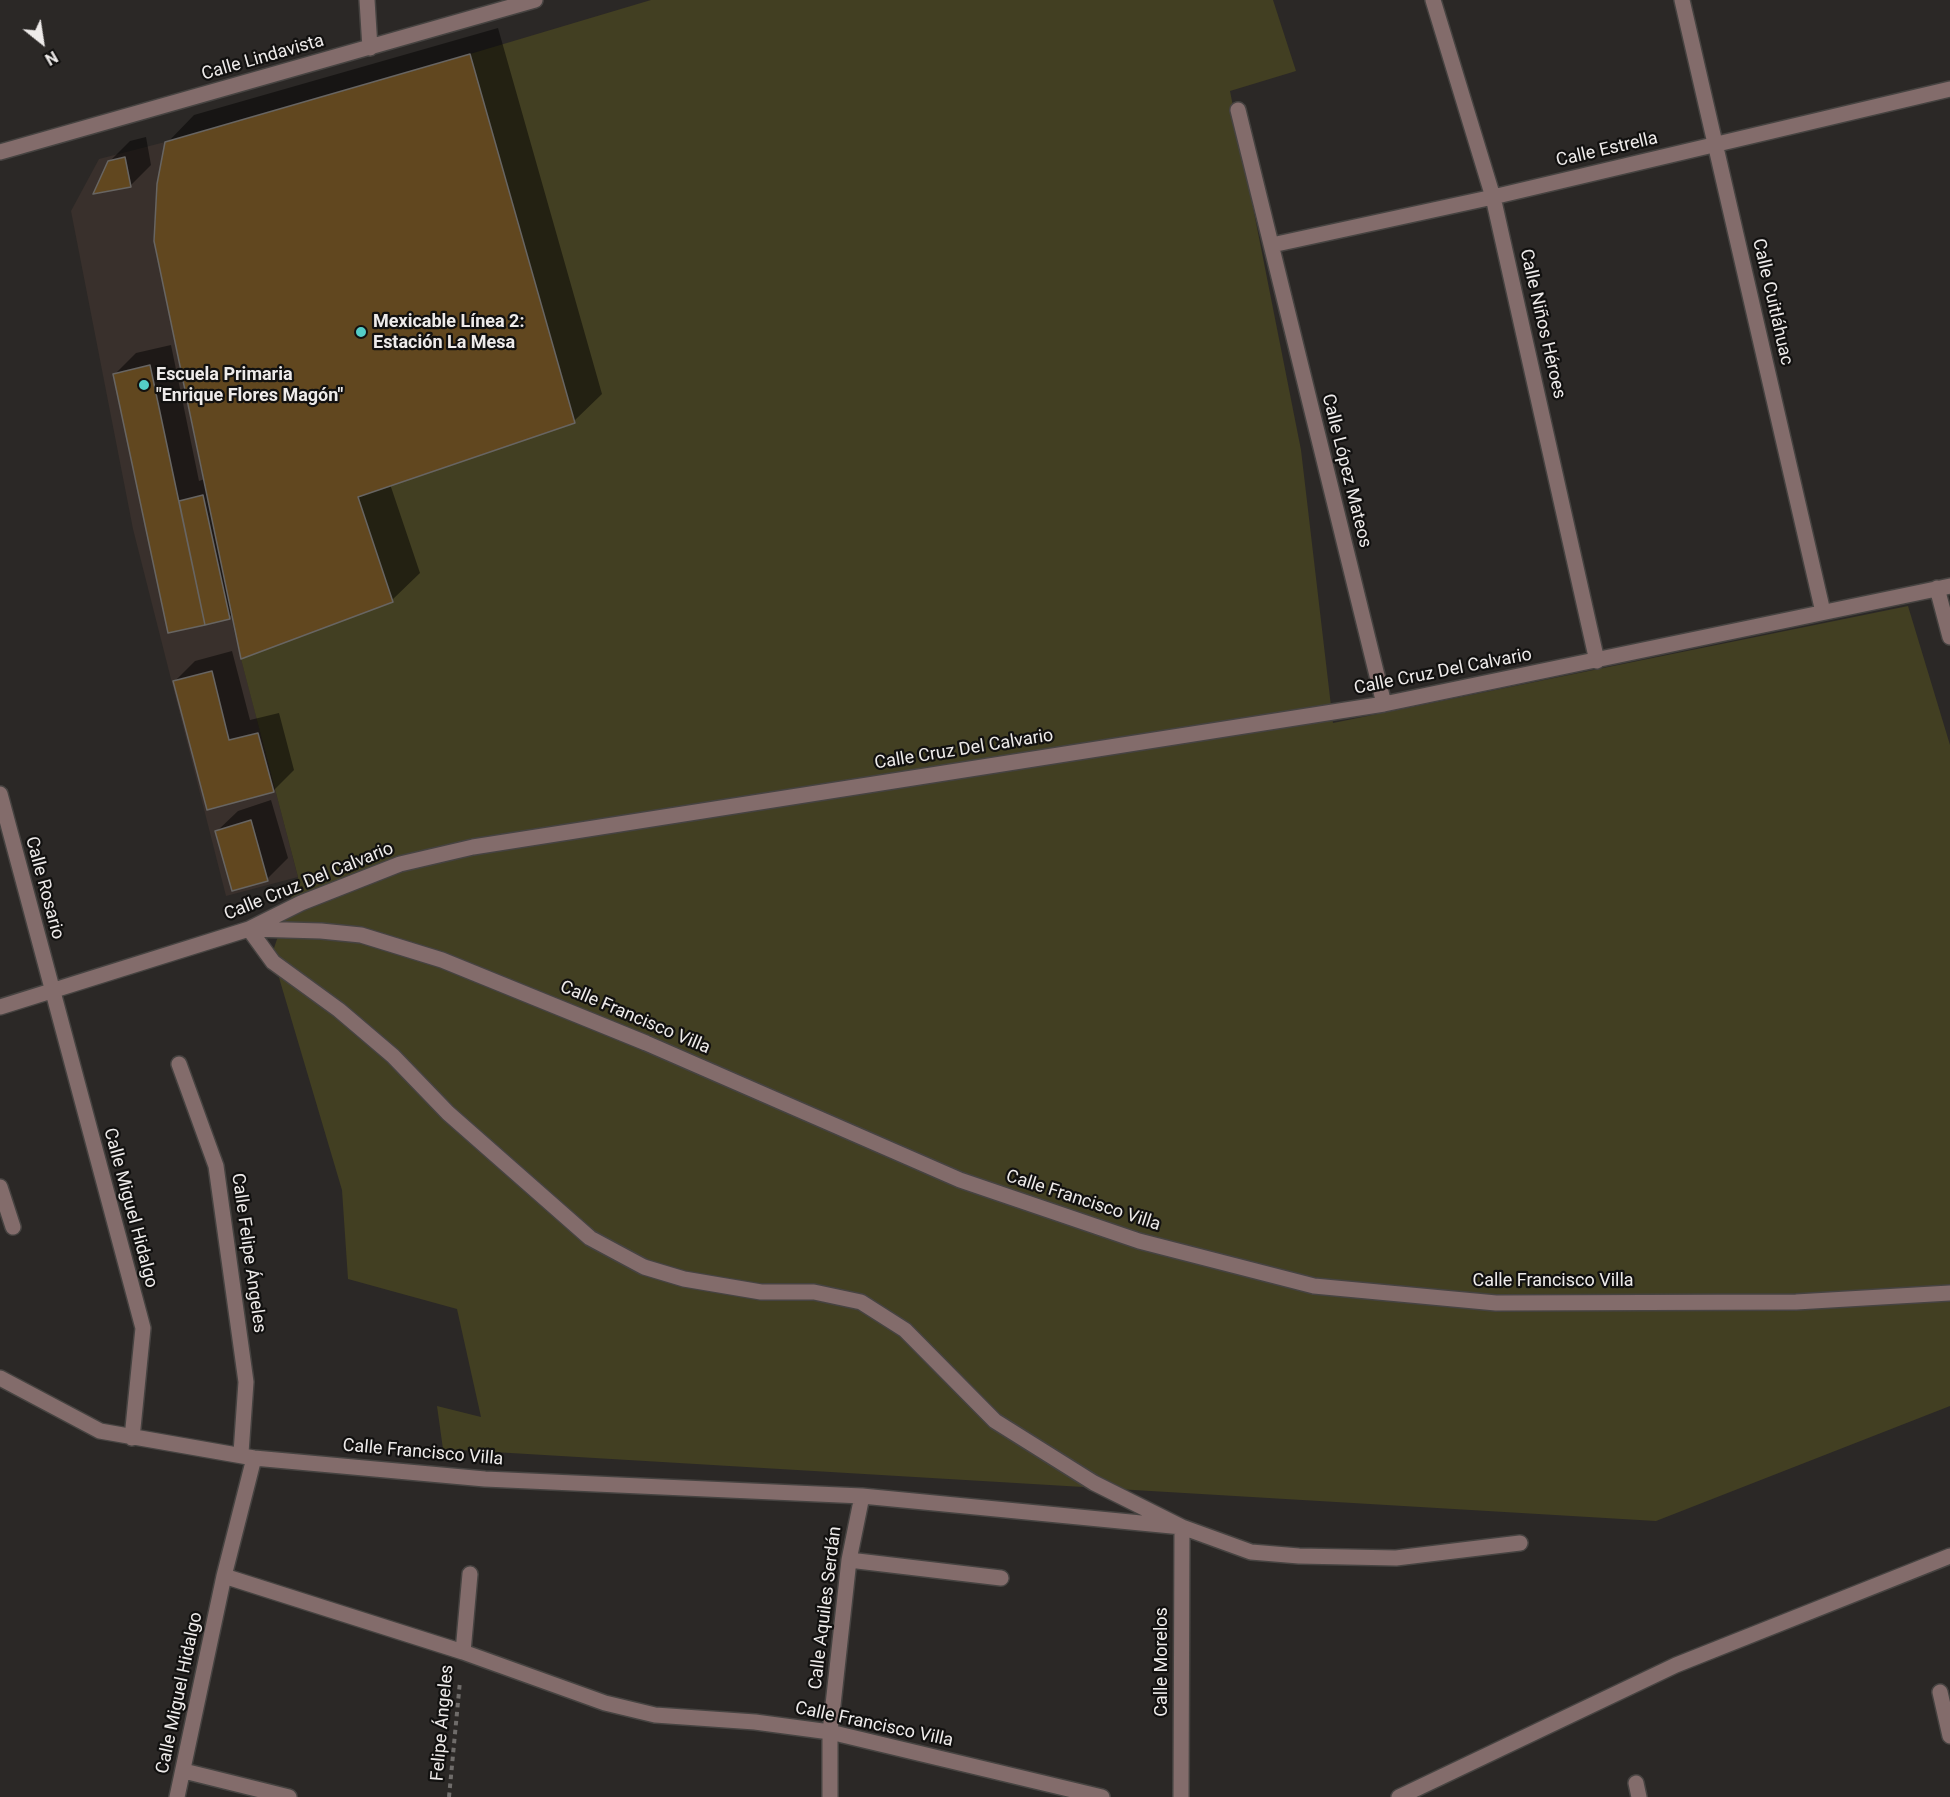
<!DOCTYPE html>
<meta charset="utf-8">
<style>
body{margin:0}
#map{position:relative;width:1950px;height:1797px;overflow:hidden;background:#2b2826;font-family:Roboto,sans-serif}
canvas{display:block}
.north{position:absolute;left:12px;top:12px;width:60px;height:60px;-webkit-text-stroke:4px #121110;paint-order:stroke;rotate:150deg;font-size:16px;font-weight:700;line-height:24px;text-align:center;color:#eeebea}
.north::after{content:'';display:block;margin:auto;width:21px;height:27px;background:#eeebea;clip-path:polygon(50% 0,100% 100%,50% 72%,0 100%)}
</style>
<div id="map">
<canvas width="1950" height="1797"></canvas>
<div class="north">N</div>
</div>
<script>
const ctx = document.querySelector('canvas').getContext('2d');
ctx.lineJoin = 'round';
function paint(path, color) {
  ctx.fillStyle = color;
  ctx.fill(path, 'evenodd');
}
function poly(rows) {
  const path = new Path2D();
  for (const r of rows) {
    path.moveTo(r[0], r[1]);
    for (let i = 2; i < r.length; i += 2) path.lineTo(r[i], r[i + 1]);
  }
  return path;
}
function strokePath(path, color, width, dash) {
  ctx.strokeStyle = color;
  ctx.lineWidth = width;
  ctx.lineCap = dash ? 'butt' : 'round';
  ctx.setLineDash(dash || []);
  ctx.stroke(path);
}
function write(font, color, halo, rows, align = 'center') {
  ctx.font = font + ' Roboto,sans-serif';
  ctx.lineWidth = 4.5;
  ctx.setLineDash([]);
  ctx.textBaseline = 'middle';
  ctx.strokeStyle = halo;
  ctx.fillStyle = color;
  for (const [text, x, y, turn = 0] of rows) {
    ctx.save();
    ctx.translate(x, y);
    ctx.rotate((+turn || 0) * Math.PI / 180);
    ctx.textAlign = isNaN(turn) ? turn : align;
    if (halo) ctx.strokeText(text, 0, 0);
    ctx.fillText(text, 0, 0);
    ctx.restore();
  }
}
paint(poly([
 [165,142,157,184,154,241,235,635,298,877,226,896,133,529,71,211,99,159]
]), '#39302c');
paint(poly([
 [651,0,1273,0,1296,71,1230,91,1301,450,1333,723,1908,606,1950,745,1950,1406,1656,1521,443,1449,437,1406,481,1417,457,1309,348,1279,342,1190,272,954,298,877,241,659,358,497,575,422,470,54]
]), '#423f22');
paint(poly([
 [498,28,602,394,574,421,390,484,420,573,392,600,233,613,229,617,169,631,115,374,136,353,171,345,199,481,205,479,167,143,194,115],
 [146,137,151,165,130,186,109,162,130,141],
 [232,651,250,720,279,713,294,770,273,791,174,682,195,661],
 [271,800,288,858,267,879,217,831,238,811]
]), '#0007');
const building = poly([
 [470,54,575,423,358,497,393,602,241,659,154,241,157,184,165,142,470,54],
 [125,157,131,187,93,194,108,161,125,157],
 [150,365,205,625,168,633,113,374,150,365],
 [203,495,230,619,205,625,179,501,203,495],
 [212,671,229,740,258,733,274,792,207,810,173,681,212,671],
 [251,820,268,881,232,891,215,831,251,820]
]);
paint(building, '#61471f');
strokePath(building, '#686562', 1.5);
const minor = poly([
 [367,0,370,48],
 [1433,0,1493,197,1597,661],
 [1682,0,1823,612],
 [1238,110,1384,704],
 [0,152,535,0],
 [1272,245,1493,197,1950,89],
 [1937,588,1950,637],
 [0,794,143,1328,132,1438],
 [249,929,273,962,339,1010,393,1056,448,1113,590,1238,644,1267,684,1279,761,1292,814,1292,861,1302,905,1330,995,1421,1094,1483,1182,1527,1251,1552,1299,1556,1396,1558,1520,1543],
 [252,929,321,931,361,935,442,960,646,1043,960,1180,1139,1241,1314,1286,1496,1303,1796,1302,1950,1293],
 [0,1007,249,929,301,903,400,864,473,847,1384,704,1950,586],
 [179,1064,216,1166,246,1382,241,1453],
 [0,1187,13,1227],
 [0,1378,100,1431,254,1458,485,1479,862,1496,1182,1527,1181,1797],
 [849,1560,1001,1578],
 [224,1576,463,1652,605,1703,655,1715,755,1722,830,1732,1102,1797],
 [463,1652,470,1574],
 [1940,1692,1950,1736],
 [184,1771,289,1797],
 [1636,1783,1639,1797],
 [177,1797,224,1576,254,1458],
 [830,1797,830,1732,849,1560,862,1496],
 [1399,1797,1676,1665,1950,1556]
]);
strokePath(minor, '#464341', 18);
strokePath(poly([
 [449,1797,460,1681]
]), '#6f6c6a', 4, [4.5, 4.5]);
strokePath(minor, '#836c6b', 15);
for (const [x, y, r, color] of [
 [361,332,6,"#54cdc7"],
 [144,385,6,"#54cdc7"]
]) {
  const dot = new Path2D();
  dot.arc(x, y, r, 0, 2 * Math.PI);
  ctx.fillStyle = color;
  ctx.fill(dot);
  strokePath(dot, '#121110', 2);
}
write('18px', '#eeebea', '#121110', [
 ["Calle Lindavista",263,58,-16],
 ["Calle Estrella",1607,150,-13],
 ["Calle Cuitláhuac",1772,302,77],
 ["Calle Niños Héroes",1542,324,77],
 ["Calle López Mateos",1346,471,76],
 ["Calle Cruz Del Calvario",1443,672,-11],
 ["Calle Cruz Del Calvario",964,750,-9],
 ["Calle Cruz Del Calvario",309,882,-22],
 ["Calle Rosario",44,888,75],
 ["Calle Francisco Villa",635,1018,23],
 ["Calle Francisco Villa",1083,1201,18],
 ["Calle Miguel Hidalgo",130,1208,75],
 ["Calle Felipe Ángeles",248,1253,82],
 ["Calle Francisco Villa",1553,1281],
 ["Calle Francisco Villa",423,1453,5],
 ["Calle Aquiles Serdán",826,1608,-83],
 ["Calle Morelos",1162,1662,-90],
 ["Calle Miguel Hidalgo",180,1693,-78],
 ["Felipe Ángeles",443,1723,-85],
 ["Calle Francisco Villa",874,1725,12]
]);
write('bold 18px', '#eeebea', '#121110', [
 ["Mexicable Línea 2:",373,322],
 ["Estación La Mesa",373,343],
 ["Escuela Primaria",156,375],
 ["\"Enrique Flores Magón\"",156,396]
], 'left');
</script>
